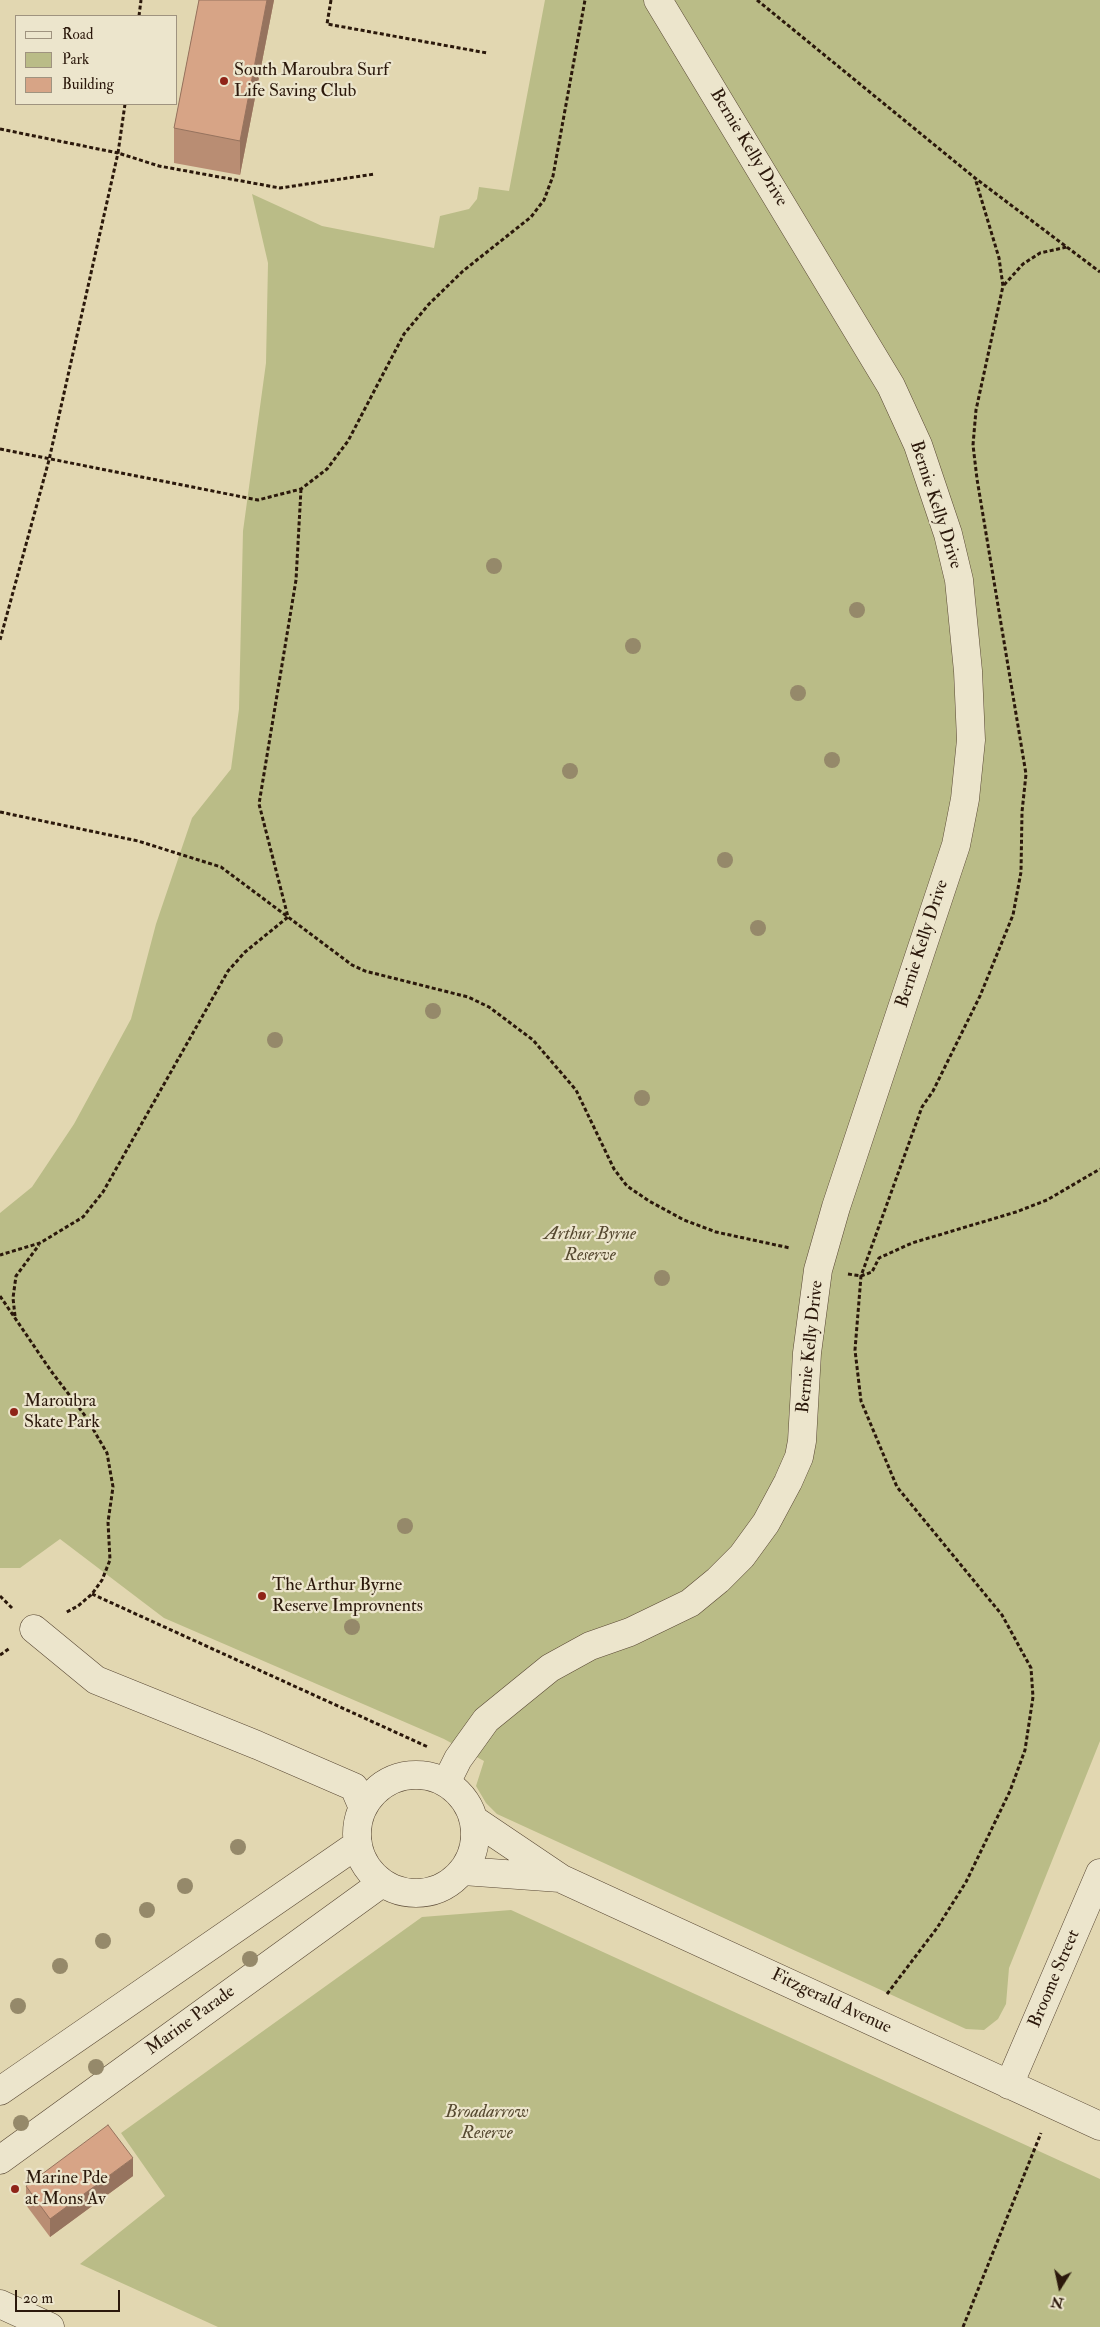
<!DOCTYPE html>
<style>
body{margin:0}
#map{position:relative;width:1100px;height:2327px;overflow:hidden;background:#e2d7b1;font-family:"IM FELL Double Pica",serif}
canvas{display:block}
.legend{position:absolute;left:15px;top:15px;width:162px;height:90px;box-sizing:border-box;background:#ece5cc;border:1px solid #9f937f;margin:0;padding:6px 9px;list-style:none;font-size:15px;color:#2b180b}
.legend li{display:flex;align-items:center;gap:10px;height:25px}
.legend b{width:25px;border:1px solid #9f937f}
.north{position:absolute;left:1035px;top:2262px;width:50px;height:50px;-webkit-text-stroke:4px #ece5cc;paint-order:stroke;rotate:190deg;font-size:14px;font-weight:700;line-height:20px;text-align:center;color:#2b180b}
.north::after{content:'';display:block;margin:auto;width:18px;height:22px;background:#2b180b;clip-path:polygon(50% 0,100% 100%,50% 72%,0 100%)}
.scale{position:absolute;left:15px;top:2290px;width:105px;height:22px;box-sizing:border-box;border:2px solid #2b180b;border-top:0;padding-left:6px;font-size:15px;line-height:18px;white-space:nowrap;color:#2b180b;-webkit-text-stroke:4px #ece5cc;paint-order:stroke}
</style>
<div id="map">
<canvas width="1100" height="2327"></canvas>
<ul class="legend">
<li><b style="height:6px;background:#ece5cc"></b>Road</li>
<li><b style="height:14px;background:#babc87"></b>Park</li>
<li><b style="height:14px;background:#d7a486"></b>Building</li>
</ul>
<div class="north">N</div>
<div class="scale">20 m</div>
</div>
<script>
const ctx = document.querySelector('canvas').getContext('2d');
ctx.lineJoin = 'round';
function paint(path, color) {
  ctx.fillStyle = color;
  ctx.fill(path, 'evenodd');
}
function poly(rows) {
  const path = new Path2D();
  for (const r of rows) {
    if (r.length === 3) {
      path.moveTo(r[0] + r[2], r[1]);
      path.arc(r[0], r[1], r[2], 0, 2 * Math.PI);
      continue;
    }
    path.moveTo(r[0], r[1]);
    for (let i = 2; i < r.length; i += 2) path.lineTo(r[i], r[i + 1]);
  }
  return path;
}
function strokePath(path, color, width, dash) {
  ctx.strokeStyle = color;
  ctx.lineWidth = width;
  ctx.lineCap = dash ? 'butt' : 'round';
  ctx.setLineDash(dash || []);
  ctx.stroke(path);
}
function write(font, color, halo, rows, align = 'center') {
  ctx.font = font + ' "IM FELL Double Pica",serif';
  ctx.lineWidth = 4.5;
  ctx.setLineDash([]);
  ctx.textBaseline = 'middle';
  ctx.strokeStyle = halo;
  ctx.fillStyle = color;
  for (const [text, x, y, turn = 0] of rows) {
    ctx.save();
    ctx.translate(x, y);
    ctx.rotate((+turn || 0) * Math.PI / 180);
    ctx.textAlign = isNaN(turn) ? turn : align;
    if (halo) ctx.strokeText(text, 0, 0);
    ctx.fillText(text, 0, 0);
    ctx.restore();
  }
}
paint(poly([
 [545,0,1100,0,1100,1741,1009,1968,1006,2004,998,2019,984,2030,966,2029,497,1814,486,1803,476,1786,484,1761,444,1739,164,1618,60,1539,20,1568,0,1568,0,1213,32,1187,74,1124,131,1019,156,924,192,818,231,769,239,709,243,531,266,363,268,263,252,194,322,226,434,248,440,216,469,209,477,199,479,187,509,191],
 [511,1910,1100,2179,1100,2327,218,2327,80,2264,165,2196,121,2133,422,1917]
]), '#babc87');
const minor = poly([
 [34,1629,96,1680,257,1745,354,1787,363,1808],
 [416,1834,59],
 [446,1783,458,1759,486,1720,550,1668,590,1646,630,1632,690,1603,718,1580,742,1556,766,1523,788,1482,799,1457,802,1441,807,1353,818,1270,836,1207,956,845,965,799,971,740,968,671,959,580,948,534,918,445,891,386,658,0],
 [473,1819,562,1879,1100,2126],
 [463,1871,560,1878],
 [1009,2085,1100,1873],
 [0,2091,358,1844],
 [0,2160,382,1883],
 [0,2304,50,2327]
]);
strokePath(minor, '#594834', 29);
strokePath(poly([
 [331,0,327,24,487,53],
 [757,0,975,178,1100,272],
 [139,16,141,0],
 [125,104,118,153,159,166,280,188,375,174],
 [0,129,118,153,49,460,0,640],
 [1004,285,1023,264,1040,253,1067,247],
 [0,449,258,500,301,489,327,469,348,441,404,334,429,304,463,271,531,217,544,200,553,176,585,0],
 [301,489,296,580,259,804,288,917,352,965,365,971,468,997,489,1007,533,1040,576,1090,614,1169,627,1186,649,1201,684,1220,716,1232,790,1248],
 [0,812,138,841,221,867,288,917,245,952,228,971,103,1192,83,1217,40,1243,0,1255],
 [848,1274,861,1276,872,1272,879,1258,912,1243,1016,1212,1047,1200,1100,1169],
 [0,1296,51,1371,86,1417,107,1453,113,1487,108,1522,110,1560,102,1580,92,1594,78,1606,65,1613],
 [15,1316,13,1298,16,1276,39,1245],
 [92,1594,428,1747],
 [0,1596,12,1608],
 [0,1655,10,1648],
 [887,1994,937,1928,966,1882,1010,1791,1025,1750,1033,1697,1031,1668,1002,1615,897,1487,861,1401,855,1350,861,1276,922,1107,933,1091,980,996,1013,915,1021,872,1022,812,1026,774,977,479,973,445,976,410,1003,286,999,258,975,178],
 [963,2327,1041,2133]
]), '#2b180b', 3, [4, 2.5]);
strokePath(minor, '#ece5cc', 28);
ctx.fillStyle = '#95896a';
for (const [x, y] of [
 [494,566],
 [857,610],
 [633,646],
 [798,693],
 [832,760],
 [570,771],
 [725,860],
 [758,928],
 [433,1011],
 [275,1040],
 [642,1098],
 [662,1278],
 [405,1526],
 [352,1627],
 [238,1847],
 [185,1886],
 [147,1910],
 [103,1941],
 [250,1959],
 [60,1966],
 [18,2006],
 [96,2067],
 [21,2123]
]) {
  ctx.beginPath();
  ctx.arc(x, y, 8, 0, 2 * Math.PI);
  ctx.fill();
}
paint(poly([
 [199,0,274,0,240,175,174,163,174,128],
 [133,2176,50,2237,26,2205,26,2186]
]), '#b98d73');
paint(poly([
 [267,0,274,0,240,175,240,141],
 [133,2158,133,2176,50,2237,50,2219]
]), '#96735e');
const building = poly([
 [199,0,267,0,240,141,174,128,199,0],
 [108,2125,133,2158,50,2219,26,2186,108,2125]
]);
paint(building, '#d7a486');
strokePath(building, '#96735e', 1);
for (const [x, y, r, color] of [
 [224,81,5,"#8f2418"],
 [14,1412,5,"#8f2418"],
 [262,1596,5,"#8f2418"],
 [15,2189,5,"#8f2418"]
]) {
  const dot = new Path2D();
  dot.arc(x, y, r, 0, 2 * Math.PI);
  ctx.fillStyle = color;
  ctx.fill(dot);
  strokePath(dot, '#ece5cc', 2);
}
write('18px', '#2b180b', '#ece5cc', [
 ["South Maroubra Surf",234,71],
 ["Life Saving Club",234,92],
 ["Maroubra",24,1402],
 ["Skate Park",24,1423],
 ["The Arthur Byrne",272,1586],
 ["Reserve Improvnents",272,1607],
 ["Marine Pde",25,2179],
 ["at Mons Av",25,2200]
], 'left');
write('18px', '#2b180b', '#ece5cc', [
 ["Bernie Kelly Drive",748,148,59],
 ["Bernie Kelly Drive",935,505,72],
 ["Bernie Kelly Drive",923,944,-72],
 ["Bernie Kelly Drive",811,1347,-84],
 ["Broome Street",1055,1979,-67],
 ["Fitzgerald Avenue",831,2002,25],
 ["Marine Parade",191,2021,-36]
]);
write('italic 18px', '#564930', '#ece5cc', [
 ["Arthur Byrne",590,1235],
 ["Reserve",590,1256],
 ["Broadarrow",487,2113],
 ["Reserve",487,2134]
]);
</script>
